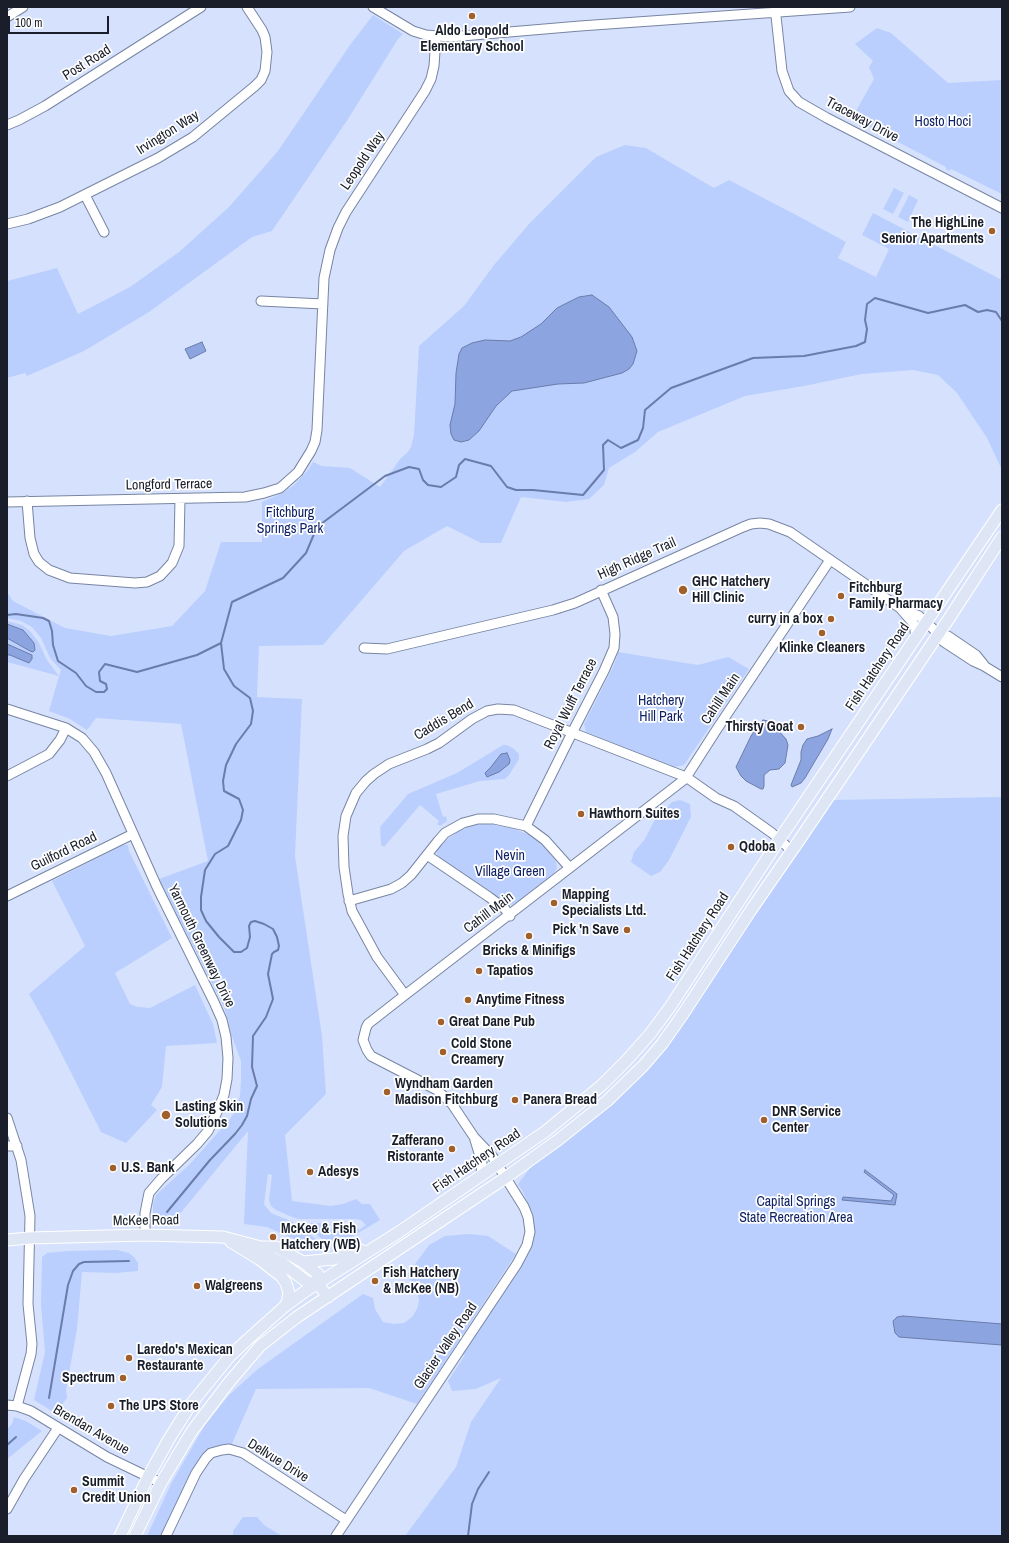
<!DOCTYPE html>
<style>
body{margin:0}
#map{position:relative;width:1009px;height:1543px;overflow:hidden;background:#d6e2fd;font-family:"Archivo Narrow",sans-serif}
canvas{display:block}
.frame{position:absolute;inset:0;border:8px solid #191e2a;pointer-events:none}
.scale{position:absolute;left:8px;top:16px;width:101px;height:18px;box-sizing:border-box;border:2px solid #191e2a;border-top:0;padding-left:5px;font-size:12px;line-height:14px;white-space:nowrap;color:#191e2a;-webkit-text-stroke:3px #fff;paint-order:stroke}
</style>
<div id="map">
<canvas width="1009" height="1543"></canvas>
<div class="frame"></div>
<div class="scale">100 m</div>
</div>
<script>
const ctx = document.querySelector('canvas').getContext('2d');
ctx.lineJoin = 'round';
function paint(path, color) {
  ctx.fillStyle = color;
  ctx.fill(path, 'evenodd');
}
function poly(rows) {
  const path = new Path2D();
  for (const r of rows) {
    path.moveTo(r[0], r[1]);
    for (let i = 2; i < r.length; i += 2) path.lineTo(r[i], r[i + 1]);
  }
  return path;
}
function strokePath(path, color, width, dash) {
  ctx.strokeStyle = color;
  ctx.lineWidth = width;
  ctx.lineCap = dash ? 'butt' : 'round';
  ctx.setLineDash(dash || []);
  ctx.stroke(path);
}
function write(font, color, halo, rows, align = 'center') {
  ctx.font = font + ' "Archivo Narrow",sans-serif';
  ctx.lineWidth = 3.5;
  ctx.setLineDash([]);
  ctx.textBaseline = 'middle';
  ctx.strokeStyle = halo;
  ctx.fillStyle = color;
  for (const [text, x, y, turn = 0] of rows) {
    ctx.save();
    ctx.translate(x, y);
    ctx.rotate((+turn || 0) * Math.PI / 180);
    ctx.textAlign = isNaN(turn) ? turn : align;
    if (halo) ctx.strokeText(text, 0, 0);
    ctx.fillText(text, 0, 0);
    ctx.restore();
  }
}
paint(poly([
 [373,15,403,34,398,39,348,119,272,231,252,237,149,312,84,351,27,376,25,373,7,378,7,281,57,268,78,314,130,287,179,252,229,207,278,151,350,45],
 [877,28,891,33,948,83,1002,80,1002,194,951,169,949,171,946,169,946,167,852,118,874,79,869,67,873,61,855,44],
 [625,145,646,148,714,188,729,180,798,216,846,242,838,258,876,277,889,249,862,235,873,213,1002,280,1002,470,987,438,957,393,938,375,913,370,862,374,804,386,745,396,658,432,635,452,609,468,604,485,589,499,566,502,521,497,501,543,481,543,447,526,404,551,323,645,259,646,257,697,302,699,295,856,322,1036,326,1094,285,1135,292,1201,331,1206,343,1204,356,1199,362,1204,370,1204,380,1220,353,1236,327,1243,304,1225,303,1223,328,1223,330,1227,333,1229,339,1227,340,1224,353,1226,357,1227,359,1230,366,1225,361,1220,355,1219,299,1219,292,1217,276,1210,271,1206,269,1200,272,1175,268,1174,264,1204,271,1213,293,1222,324,1245,321,1247,308,1245,267,1227,244,1224,248,1131,179,1215,179,1221,159,1221,155,1218,153,1213,153,1204,156,1195,190,1164,230,1119,234,1113,240,1096,241,1080,241,1061,231,1034,224,1007,159,879,208,861,181,724,96,718,87,730,70,719,49,711,59,676,7,662,7,655,10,655,29,663,32,655,7,644,7,638,18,645,23,630,7,624,7,621,22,625,30,631,39,643,47,660,59,676,61,670,50,658,41,638,32,627,21,621,7,618,7,592,13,601,65,628,111,636,172,626,205,591,221,542,262,542,262,502,276,496,293,486,308,470,313,462,322,466,350,468,380,487,401,458,407,453,411,447,414,435,419,346,464,306,494,265,529,224,596,157],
 [894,188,904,193,893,214,883,209],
 [909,195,918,200,908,222,898,217],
 [618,652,698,665,728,657,749,669,684,765,674,767,586,732,584,724,614,665],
 [503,745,507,745,514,749,519,754,519,759,509,775,505,779,480,781,436,794,443,817,446,816,447,821,440,826,437,824,439,821,420,805,384,847,381,845,380,827,408,794,457,773],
 [1002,797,1002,1536,405,1536,456,1467,471,1422,501,1378,476,1389,452,1391,448,1381,465,1355,460,1355,531,1245,534,1233,533,1217,524,1194,518,1184,534,1163,579,1131,600,1113,686,1018,832,800],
 [680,800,690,804,691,817,669,860,660,872,651,876,631,862,634,852,645,839,654,821,672,802],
 [488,824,512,828,532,836,541,842,556,861,557,868,554,873,516,903,512,905,505,902,439,858,437,854,437,849,441,844,459,831,474,825],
 [123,845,128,845,129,851,172,938,115,973,130,1004,138,1007,150,1008,195,985,213,1024,217,1043,166,1046,162,1087,151,1105,157,1110,126,1143,101,1132,52,1035,29,994,85,946,52,881],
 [469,1234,488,1236,516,1254,417,1404,369,1388,256,1389,231,1446,209,1451,162,1536,147,1536,172,1482,205,1425,229,1395,258,1369,363,1294,373,1298,375,1309,383,1322,394,1324,404,1323,412,1317,417,1309,419,1301,417,1291,407,1275,429,1245,445,1236],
 [117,1250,129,1253,134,1257,138,1263,138,1271,116,1273,82,1272,77,1329,66,1390,67,1398,55,1413,34,1400,45,1352,41,1305,42,1257,47,1253,67,1251],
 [14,1417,26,1421,42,1431,7,1459,7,1429,12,1424],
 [243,1517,257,1517,264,1525,282,1536,233,1536,233,1531]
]), '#bacffe');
const water = poly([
 [592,295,609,307,632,337,637,351,633,364,629,369,622,373,584,383,558,384,512,391,496,406,479,431,469,440,461,442,454,440,451,434,450,425,455,404,456,373,459,354,462,348,472,343,485,340,510,341,521,337,541,324,557,308,579,297,592,295],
 [202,342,206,351,190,359,185,349,202,342],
 [7,624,23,630,34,643,35,650,33,652,30,651,7,638,7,624],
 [7,644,32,655,32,659,29,663,10,655,7,655,7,644],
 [763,720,768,721,775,727,786,739,788,745,785,763,779,769,770,770,764,775,764,786,763,789,761,789,746,781,741,776,736,767,751,736,759,724,763,720],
 [832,729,828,739,805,778,801,783,792,787,791,785,801,760,801,752,803,745,807,739,818,736,832,729],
 [507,753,510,760,509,764,499,772,487,777,485,773,491,767,501,754,507,753],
 [865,1170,897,1194,895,1205,842,1200,843,1197,891,1201,894,1195,864,1172,865,1170],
 [903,1316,1002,1324,1002,1345,899,1337,895,1333,893,1321,897,1317,903,1316]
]);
paint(water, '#8ca5e0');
strokePath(water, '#6a7ca9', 1);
strokePath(poly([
 [7,615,16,614,43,618,49,621,52,631,53,645,58,661,76,673,86,686,96,692,104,692,107,689,106,684,100,681,99,672,105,664,137,672,197,655,221,643],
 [167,1212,210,1160,235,1134,242,1125,247,1116,251,1099,257,1086,252,1067,253,1036,266,1017,273,999,268,974,272,954,274,952,278,950,279,946,277,937,273,929,264,924,255,921,251,922,249,926,250,937,247,948,241,952,234,952,219,937,206,921,201,910,201,897,205,870,215,854,228,846,241,820,243,810,239,799,224,791,223,781,226,765,236,744,251,724,253,711,250,698,234,686,224,669,221,643,232,602,283,578,306,553,317,527,385,476,409,467,419,469,423,480,428,485,441,487,456,477,459,465,465,459,491,466,507,487,516,490,533,490,583,495,604,470,603,445,608,440,621,448,638,440,643,428,645,410,671,388,753,358,804,356,856,346,865,342,867,329,865,320,867,304,875,298,928,313,965,305,978,312,987,310,996,312,1002,321],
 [49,1398,68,1285,73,1271,79,1264,84,1262,129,1261],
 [7,1445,16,1437],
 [468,1536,472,1504,478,1489,489,1472]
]), '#6a7ca9', 2);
const minor = poly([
 [373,7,413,31,426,35,450,37,580,26,850,7],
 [775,7,782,71,789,91,799,102,827,118,1002,208],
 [7,17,23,7],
 [7,125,19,120,45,106,201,7],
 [85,195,104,232],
 [7,224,28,219,60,207,158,158,193,137,255,86,261,80,265,71,267,52,265,37,262,30,247,7],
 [261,301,323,304],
 [27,501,30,538,34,554,39,562,49,570,70,578,135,583,147,582,160,576,172,563,179,546,180,499],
 [7,502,245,497,264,493,280,488,298,472,311,451,315,442,317,430,324,278,330,250,338,228,346,212,425,91,431,79,434,66,436,37],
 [900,608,914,624,916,637],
 [939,634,948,636,976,655,984,665],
 [364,648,387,649,553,610,575,603,743,527,751,524,760,523,769,524,790,532,900,608,919,616,939,634,944,642,973,661,984,666,1002,677],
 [7,709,66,728,82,738,94,752,106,773,157,887,214,1002,222,1020,226,1037,228,1058,227,1079,224,1095,217,1112,208,1131,197,1144,161,1179,149,1193,145,1213,145,1235],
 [7,776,49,754,60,740,66,728],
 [526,826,572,733,604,671,614,648,615,634,613,617,601,590],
 [427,855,489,897,505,909,510,916],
 [7,896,133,834],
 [349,901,391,889,402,883,411,875,438,841,445,833,463,823,478,819,494,819,526,826,545,840,570,868],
 [405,995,377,957,352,911,348,894,344,867,343,836,346,816,356,793,366,781,374,774,389,764,427,749,439,743,472,719,487,711,498,709,514,710,686,777,716,798,734,806,772,833,792,851],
 [7,1118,21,1160,30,1216,28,1304,32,1344,31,1354,17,1406],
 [475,1140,482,1163,481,1175],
 [7,1146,17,1146],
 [7,1405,17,1406,31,1411,107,1457,161,1483],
 [7,1509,24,1479,58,1428],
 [166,1536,196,1473,206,1458,211,1453,222,1450,229,1449,243,1453,346,1520],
 [336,1536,517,1264,527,1245,530,1232,528,1217,524,1207,492,1156,474,1137,452,1104,437,1090,371,1056,367,1050,363,1040,366,1028,368,1024,405,995,685,779,717,729,830,560]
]);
const major = poly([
 [7,1240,29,1238,145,1235,223,1237,261,1247,276,1247,303,1262,318,1274,318,1284,328,1297],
 [231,1242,259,1259,281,1276,286,1283,289,1293,287,1303,284,1307],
 [261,1247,270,1257,282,1263,307,1282,318,1284],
 [303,1262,334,1259,361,1250],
 [120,1536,148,1477,169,1439,191,1404,230,1356,246,1341,284,1307,304,1292,399,1232,546,1131,602,1085,626,1061,650,1034,670,1007,779,840,1002,510],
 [135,1536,161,1483,192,1431,230,1381,260,1346,297,1317,505,1178,558,1140,607,1101,643,1066,662,1044,683,1014,751,910,800,839,948,620,1002,537]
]);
strokePath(minor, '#7785a3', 11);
strokePath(major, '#fff', 13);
strokePath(minor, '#fff', 9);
strokePath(major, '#dee5f4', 11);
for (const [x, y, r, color] of [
 [472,16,4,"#a05f2b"],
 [992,231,4,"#a05f2b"],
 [683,590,5,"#a05f2b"],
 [841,596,4,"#a05f2b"],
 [831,619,4,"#a05f2b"],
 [822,633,4,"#a05f2b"],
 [801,727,4,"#a05f2b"],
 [581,814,4,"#a05f2b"],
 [731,847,4,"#a05f2b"],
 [554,903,4,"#a05f2b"],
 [627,930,4,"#a05f2b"],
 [529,936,4,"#a05f2b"],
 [479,971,4,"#a05f2b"],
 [468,1000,4,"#a05f2b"],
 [441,1022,4,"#a05f2b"],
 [443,1052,4,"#a05f2b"],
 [387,1092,4,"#a05f2b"],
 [515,1100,4,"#a05f2b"],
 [166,1115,5,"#a05f2b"],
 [764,1120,4,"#a05f2b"],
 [452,1149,4,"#a05f2b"],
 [113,1168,4,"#a05f2b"],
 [310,1172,4,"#a05f2b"],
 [273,1237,4,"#a05f2b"],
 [375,1281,4,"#a05f2b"],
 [197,1286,4,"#a05f2b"],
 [129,1358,4,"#a05f2b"],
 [123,1378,4,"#a05f2b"],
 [111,1406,4,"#a05f2b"],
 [74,1490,4,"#a05f2b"]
]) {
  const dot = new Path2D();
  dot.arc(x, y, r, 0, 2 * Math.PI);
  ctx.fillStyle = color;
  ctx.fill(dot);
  strokePath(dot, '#fff', 1.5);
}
write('bold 14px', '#191e2a', '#fff', [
 ["Aldo Leopold",472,31,"center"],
 ["Elementary School",472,47,"center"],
 ["The HighLine",984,223,"right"],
 ["Senior Apartments",984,239,"right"],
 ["GHC Hatchery",692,582],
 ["Hill Clinic",692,598],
 ["Fitchburg",849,588],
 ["Family Pharmacy",849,604],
 ["curry in a box",823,619,"right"],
 ["Klinke Cleaners",822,648,"center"],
 ["Thirsty Goat",793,727,"right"],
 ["Hawthorn Suites",589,814],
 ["Qdoba",739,847],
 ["Mapping",562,895],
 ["Specialists Ltd.",562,911],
 ["Pick 'n Save",619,930,"right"],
 ["Bricks & Minifigs",529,951,"center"],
 ["Tapatios",487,971],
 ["Anytime Fitness",476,1000],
 ["Great Dane Pub",449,1022],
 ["Cold Stone",451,1044],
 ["Creamery",451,1060],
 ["Wyndham Garden",395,1084],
 ["Madison Fitchburg",395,1100],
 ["Panera Bread",523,1100],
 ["Lasting Skin",175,1107],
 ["Solutions",175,1123],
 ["DNR Service",772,1112],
 ["Center",772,1128],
 ["Zafferano",444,1141,"right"],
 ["Ristorante",444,1157,"right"],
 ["U.S. Bank",121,1168],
 ["Adesys",318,1172],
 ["McKee & Fish",281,1229],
 ["Hatchery (WB)",281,1245],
 ["Fish Hatchery",383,1273],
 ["& McKee (NB)",383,1289],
 ["Walgreens",205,1286],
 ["Laredo's Mexican",137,1350],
 ["Restaurante",137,1366],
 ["Spectrum",115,1378,"right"],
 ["The UPS Store",119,1406],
 ["Summit",82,1482],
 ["Credit Union",82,1498]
], 'left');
write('14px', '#191e2a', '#fff', [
 ["Post Road",87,63,-32],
 ["Traceway Drive",862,120,28],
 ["Irvington Way",168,133,-32],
 ["Leopold Way",363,161,-56],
 ["Longford Terrace",169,485,-1],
 ["High Ridge Trail",637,559,-24],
 ["Fish Hatchery Road",878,667,-56],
 ["Cahill Main",721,699,-56],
 ["Royal Wulff Terrace",571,704,-63],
 ["Caddis Bend",444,720,-31],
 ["Guilford Road",64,852,-26],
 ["Cahill Main",489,913,-37],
 ["Fish Hatchery Road",698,937,-57],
 ["Yarmouth Greenway Drive",201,946,64],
 ["Fish Hatchery Road",477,1161,-34],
 ["McKee Road",146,1221,-1],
 ["Glacier Valley Road",446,1346,-56],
 ["Brendan Avenue",91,1430,30],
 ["Dellvue Drive",278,1461,32]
]);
write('14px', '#0f2265', '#fff', [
 ["Hosto Hoci",943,122],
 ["Fitchburg",290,513],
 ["Springs Park",290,529],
 ["Hatchery",661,701],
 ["Hill Park",661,717],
 ["Nevin",510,856],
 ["Village Green",510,872],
 ["Capital Springs",796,1202],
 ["State Recreation Area",796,1218]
]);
</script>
